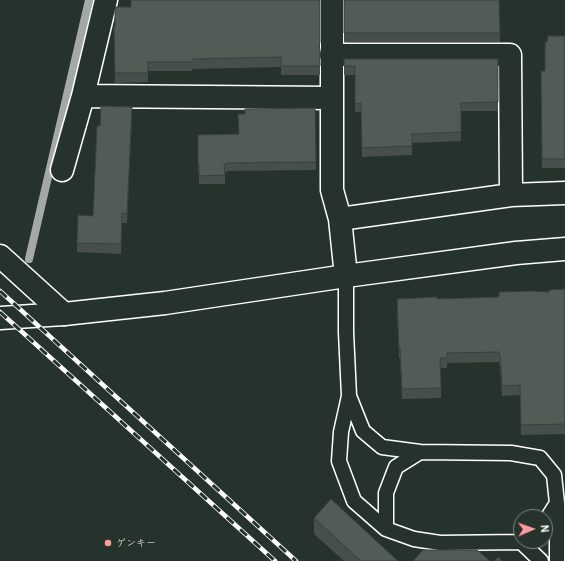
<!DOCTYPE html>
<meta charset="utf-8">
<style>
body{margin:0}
#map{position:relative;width:565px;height:561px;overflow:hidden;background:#26332d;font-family:Pangolin,sans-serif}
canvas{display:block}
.north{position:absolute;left:513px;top:509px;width:40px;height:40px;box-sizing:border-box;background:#26332d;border:1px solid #7d8581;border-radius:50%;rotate:88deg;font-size:11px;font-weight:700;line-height:16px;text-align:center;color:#fff}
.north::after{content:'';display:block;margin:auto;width:14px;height:18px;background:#ff9aa2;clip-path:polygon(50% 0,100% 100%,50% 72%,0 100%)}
</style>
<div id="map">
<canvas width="565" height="561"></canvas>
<div class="north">N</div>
</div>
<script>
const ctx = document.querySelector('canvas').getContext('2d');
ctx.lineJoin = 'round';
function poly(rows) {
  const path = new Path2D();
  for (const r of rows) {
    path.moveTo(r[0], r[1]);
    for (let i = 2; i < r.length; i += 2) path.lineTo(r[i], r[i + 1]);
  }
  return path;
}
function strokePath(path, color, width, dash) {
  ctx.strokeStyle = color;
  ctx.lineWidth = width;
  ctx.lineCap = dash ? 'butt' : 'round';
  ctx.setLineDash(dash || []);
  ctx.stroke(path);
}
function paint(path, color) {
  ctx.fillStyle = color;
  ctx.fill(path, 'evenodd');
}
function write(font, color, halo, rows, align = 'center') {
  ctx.font = font + ' Pangolin,"Klee One",sans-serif';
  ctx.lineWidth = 4;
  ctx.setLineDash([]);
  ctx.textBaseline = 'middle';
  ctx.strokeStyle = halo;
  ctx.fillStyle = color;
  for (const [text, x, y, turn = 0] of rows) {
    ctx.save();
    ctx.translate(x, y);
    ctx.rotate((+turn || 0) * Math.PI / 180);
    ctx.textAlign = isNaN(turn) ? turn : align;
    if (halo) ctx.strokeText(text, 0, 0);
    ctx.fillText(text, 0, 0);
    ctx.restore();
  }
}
strokePath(poly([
 [29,259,89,0]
]), '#a4a9a7', 8);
const service = poly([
 [346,276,346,332,349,396,341,432,339,461,354,501,386,529],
 [349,396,363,431,382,447,420,452,511,453,540,458,554,475,557,503,557,561],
 [420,452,396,467,386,493,386,529,414,539,440,543,521,542,522,541],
 [545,522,557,503],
 [521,542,541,561]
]);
const minor = poly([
 [332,0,332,190,340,219,346,276],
 [331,55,510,55,511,195],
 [83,96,106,0],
 [62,170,83,96,332,98],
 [340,219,511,195,565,193],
 [0,256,64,314]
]);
const tertiary = poly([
 [0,318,64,314,165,303,346,276,516,253,565,249]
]);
strokePath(service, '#fff', 17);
strokePath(minor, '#fff', 25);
strokePath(tertiary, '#fff', 25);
strokePath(service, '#26332d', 14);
strokePath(minor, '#26332d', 22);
strokePath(tertiary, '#26332d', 22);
const rail = poly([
 [0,291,296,561],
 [0,312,275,561]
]);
strokePath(rail, '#fff', 4.5);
strokePath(rail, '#26332d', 3, [9]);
paint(poly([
 [320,0,320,75,281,75,281,67,192,69,192,71,148,71,148,82,115,83,114,27],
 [344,0,499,0,500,42,344,42],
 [565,36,565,168,542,168,541,71,545,71,547,42],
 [344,59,498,59,498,111,461,111,461,141,412,143,412,155,362,157,361,112,355,112,355,75,344,75],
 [315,108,316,170,227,171,227,172,225,172,225,184,199,184,199,172,198,172,198,135,239,134,245,114],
 [132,116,127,223,122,223,121,254,77,252,77,243,93,216,100,126],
 [565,289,565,434,521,435,520,395,502,396,500,365,499,365,499,362,447,363,447,368,441,368,441,398,402,399,400,358,399,358,397,309,437,299,499,297,549,292],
 [314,518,398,561,344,561,314,534]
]), '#464f4b');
paint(poly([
 [132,107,132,116,127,223,127,214]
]), '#39403d');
const building = poly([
 [131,0,320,0,320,42,319,46,320,50,320,66,281,66,281,57,192,59,192,62,148,62,148,73,115,73,114,27,115,27,115,7,131,7,131,0],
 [344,0,499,0,500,33,344,33,344,0],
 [548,36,565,36,565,159,542,159,541,71,545,71,545,42,547,42,548,36],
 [344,59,498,59,498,102,461,103,461,132,412,134,412,146,362,148,361,103,355,104,355,66,344,66,344,59],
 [101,106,132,107,127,214,122,213,121,244,77,243,78,215,93,216,97,126,100,126,101,106],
 [315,108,316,162,227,163,227,164,224,164,225,175,199,176,199,164,198,164,198,135,239,134,238,114,245,114,245,109,315,108],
 [565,289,565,424,521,425,520,385,502,386,500,355,499,355,499,352,447,353,447,358,440,358,441,388,402,389,400,348,399,348,397,299,437,297,437,299,499,297,499,292,532,291,549,292,549,290,565,289],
 [331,499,398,561,361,561,314,518,331,499],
 [423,550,477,550,490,561,413,561,423,550],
 [498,557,502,561,495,561,498,557]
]);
paint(building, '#515c57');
strokePath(building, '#39403d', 1);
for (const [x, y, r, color] of [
 [108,543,4,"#ff9aa2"]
]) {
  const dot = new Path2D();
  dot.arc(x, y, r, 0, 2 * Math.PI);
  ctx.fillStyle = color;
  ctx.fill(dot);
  strokePath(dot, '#26332d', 1.5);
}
write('10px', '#fff', '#26332d', [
 ["ゲンキー",116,543]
], 'left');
</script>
